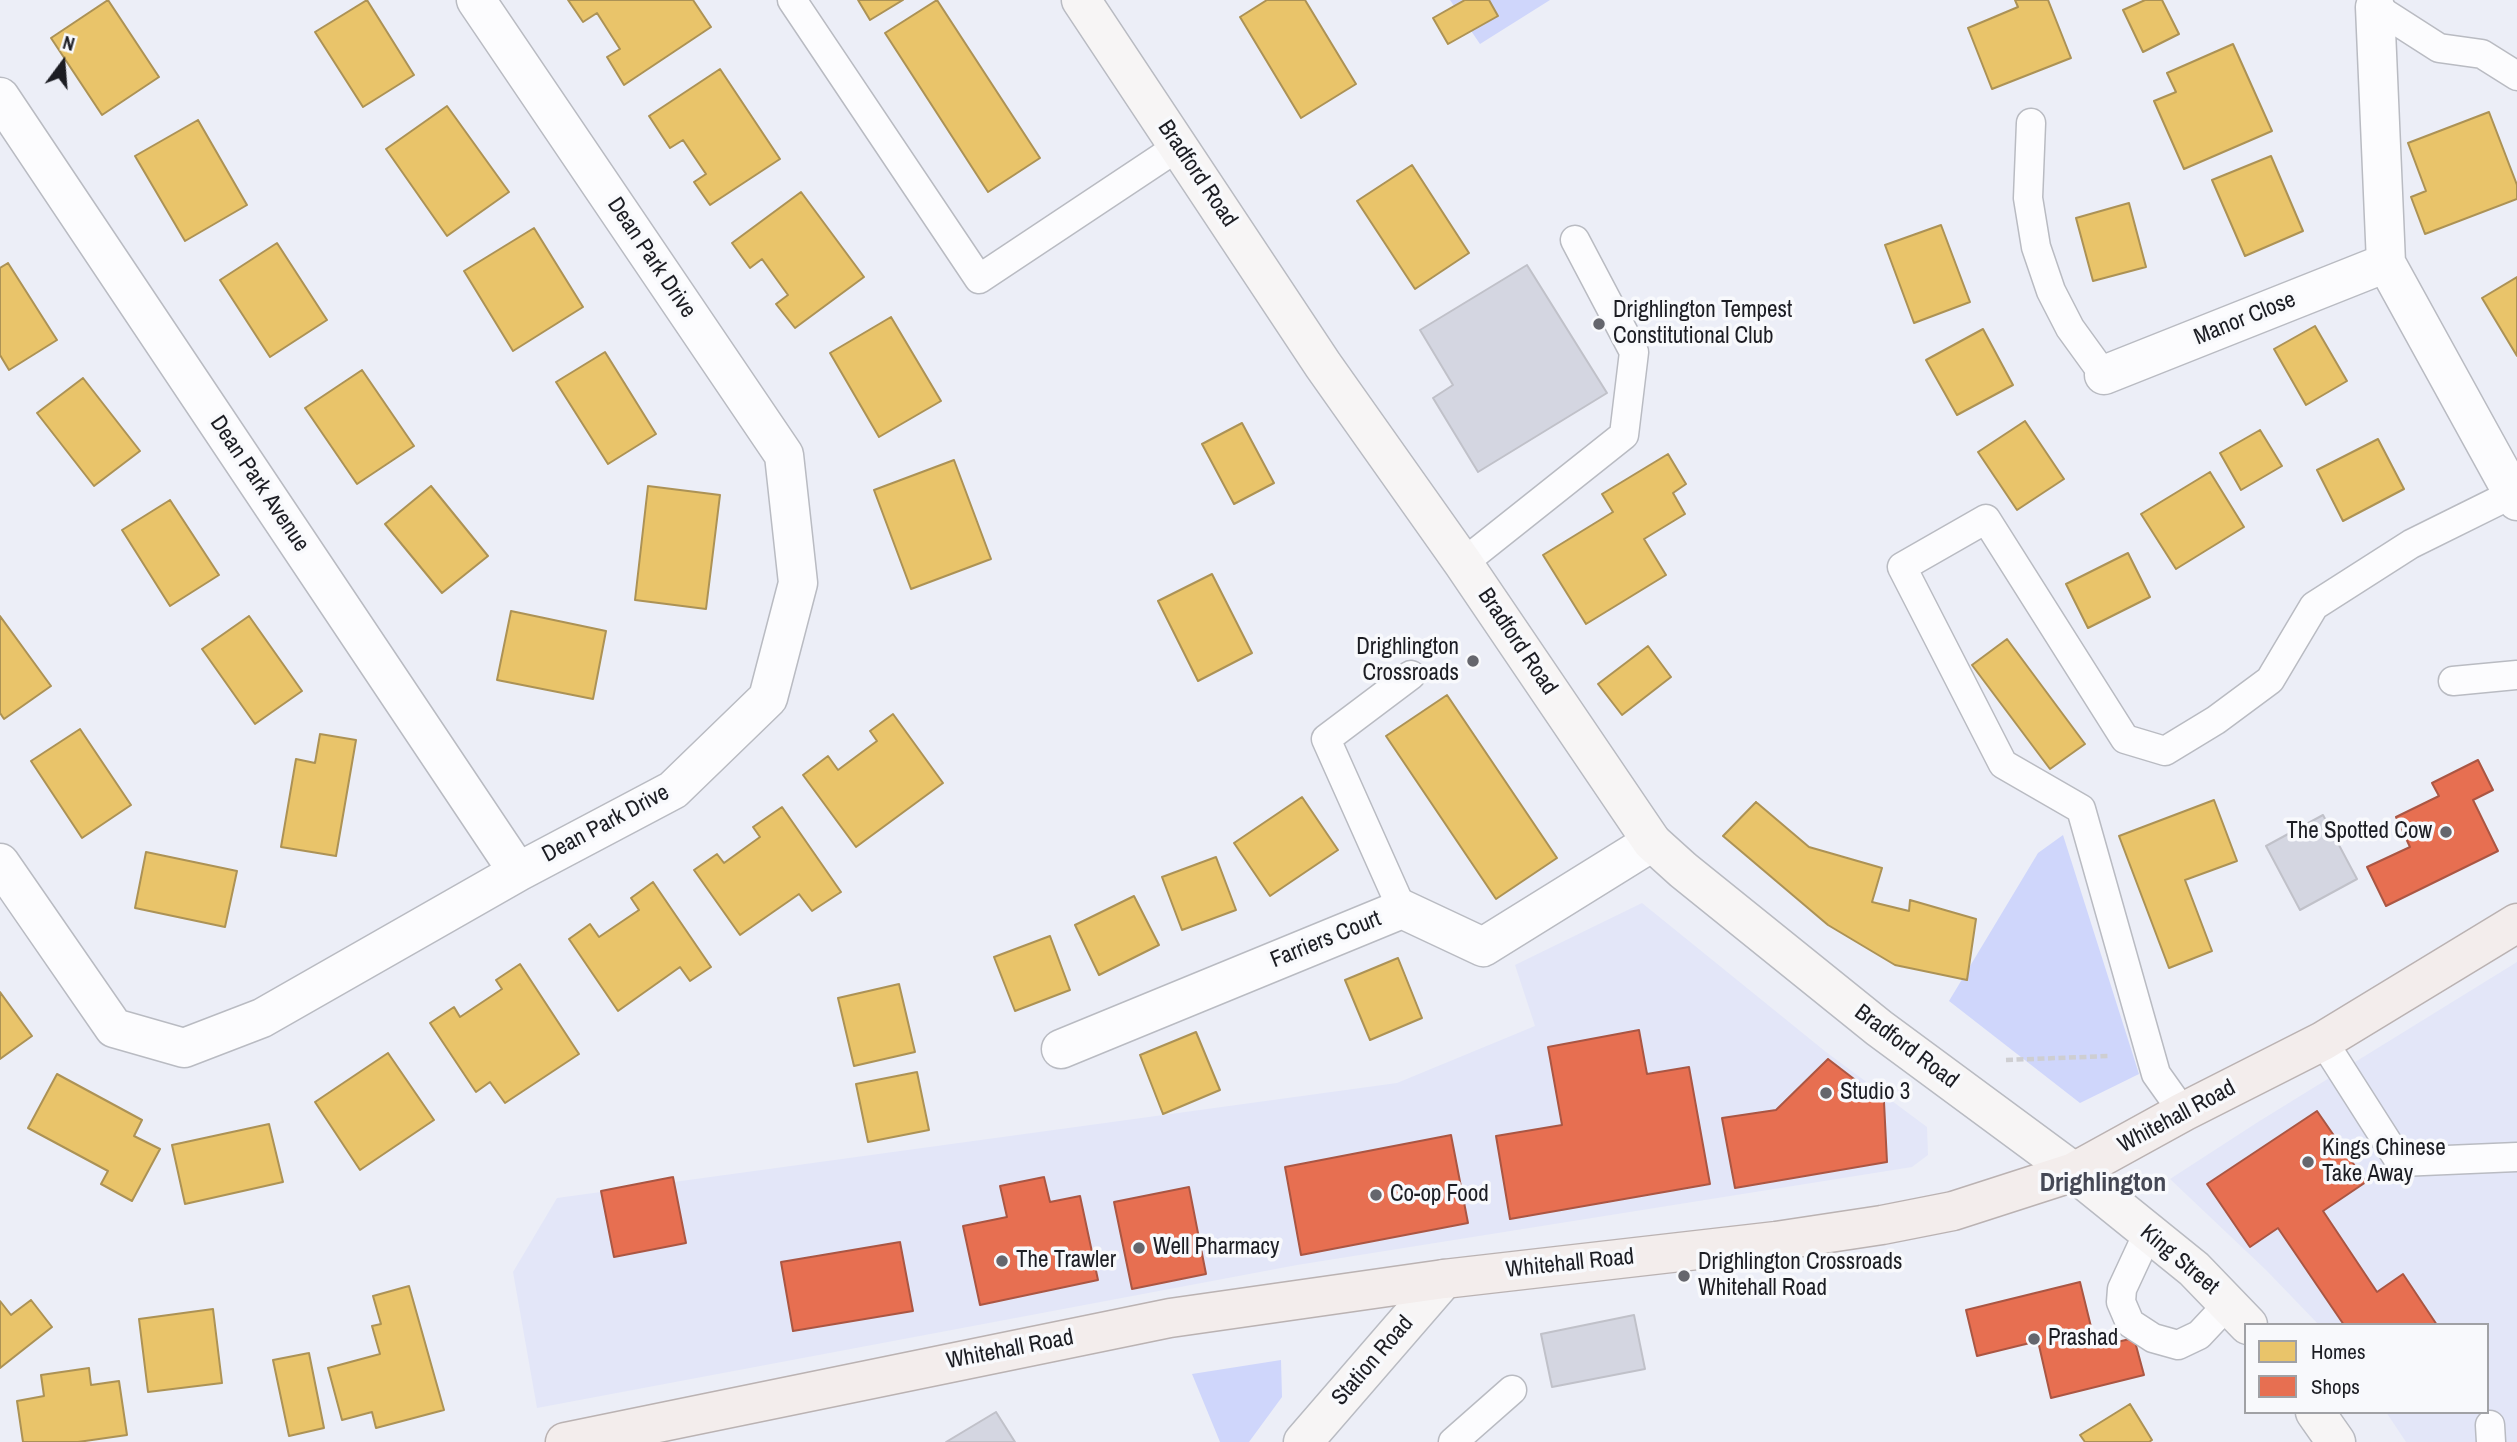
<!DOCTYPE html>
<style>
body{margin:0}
#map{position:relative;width:2517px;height:1442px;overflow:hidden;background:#eceef7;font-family:"Archivo Narrow",sans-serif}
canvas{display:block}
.legend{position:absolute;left:2244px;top:1323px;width:245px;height:91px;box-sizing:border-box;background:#f8f9fc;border:2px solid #a0a1a5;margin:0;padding:9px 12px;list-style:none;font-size:21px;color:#1c1d23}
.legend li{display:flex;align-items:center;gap:14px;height:35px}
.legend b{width:35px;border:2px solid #a0a1a5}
.north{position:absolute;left:28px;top:28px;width:70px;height:70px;-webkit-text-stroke:5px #f8f9fc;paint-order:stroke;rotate:16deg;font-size:19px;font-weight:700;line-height:28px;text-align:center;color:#1c1d23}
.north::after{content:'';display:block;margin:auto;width:24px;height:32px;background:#1c1d23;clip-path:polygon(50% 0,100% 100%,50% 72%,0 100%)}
</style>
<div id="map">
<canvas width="2517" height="1442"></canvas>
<ul class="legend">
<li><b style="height:19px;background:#e9c46a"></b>Homes</li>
<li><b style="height:19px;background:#e76f51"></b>Shops</li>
</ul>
<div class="north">N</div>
</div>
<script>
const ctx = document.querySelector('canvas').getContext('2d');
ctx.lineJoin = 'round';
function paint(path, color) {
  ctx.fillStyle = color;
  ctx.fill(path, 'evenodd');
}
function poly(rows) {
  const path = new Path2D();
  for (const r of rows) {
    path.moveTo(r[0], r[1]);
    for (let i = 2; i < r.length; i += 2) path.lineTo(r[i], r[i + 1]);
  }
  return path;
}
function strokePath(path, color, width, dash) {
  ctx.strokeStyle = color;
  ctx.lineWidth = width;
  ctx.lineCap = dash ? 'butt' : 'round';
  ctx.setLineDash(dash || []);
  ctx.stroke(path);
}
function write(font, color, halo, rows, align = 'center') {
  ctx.font = font + ' "Archivo Narrow",sans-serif';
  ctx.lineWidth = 7;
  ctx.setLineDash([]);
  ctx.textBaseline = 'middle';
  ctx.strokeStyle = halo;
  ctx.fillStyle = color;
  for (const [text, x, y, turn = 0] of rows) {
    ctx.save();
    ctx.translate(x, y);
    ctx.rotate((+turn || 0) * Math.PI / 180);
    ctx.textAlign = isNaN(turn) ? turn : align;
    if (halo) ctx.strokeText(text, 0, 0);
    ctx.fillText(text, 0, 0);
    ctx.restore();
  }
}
paint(poly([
 [1642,903,1826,1052,1927,1127,1928,1155,1912,1167,1297,1265,537,1408,513,1272,557,1198,1397,1083,1535,1026,1515,965],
 [2517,962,2517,1442,2406,1442,2386,1412,2487,1412,2487,1325,2319,1325,2266,1270,2170,1179,2258,1122]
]), '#e3e6f8');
paint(poly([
 [1450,0,1550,0,1480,44],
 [2063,835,2139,1074,2080,1103,1949,1001,2038,853],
 [1281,1360,1282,1397,1249,1442,1220,1442,1192,1374]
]), '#cfd6fb');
const homes = poly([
 [108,0,159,77,102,115,51,38,108,0],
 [367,0,414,75,363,107,315,32,367,0],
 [568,0,693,0,711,27,624,85,607,57,620,49,597,13,583,22,568,0],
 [858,0,903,0,870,20,858,0],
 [937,0,1040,158,988,192,885,33,937,0],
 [1267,0,1305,0,1356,84,1301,118,1240,17,1267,0],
 [1465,0,1489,0,1498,16,1448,44,1433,18,1465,0],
 [2015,0,2048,0,2071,58,1992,89,1968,28,2018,7,2015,0],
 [2145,0,2162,0,2179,34,2143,52,2123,10,2145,0],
 [2233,44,2272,131,2184,169,2154,101,2176,92,2167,73,2233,44],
 [720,69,780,159,710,205,694,182,706,174,683,140,670,148,649,116,720,69],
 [447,106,509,192,447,236,386,149,447,106],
 [2489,112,2517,185,2517,199,2425,234,2411,197,2426,191,2408,143,2489,112],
 [198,120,247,205,185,241,135,156,198,120],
 [2271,156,2303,231,2245,256,2212,180,2271,156],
 [1412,165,1469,253,1415,289,1357,201,1412,165],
 [801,192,864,277,795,328,776,304,788,295,762,259,750,268,732,243,801,192],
 [2129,203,2146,267,2093,281,2076,218,2129,203],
 [1941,225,1970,302,1914,323,1885,245,1941,225],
 [534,228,583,307,513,351,464,271,534,228],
 [277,243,327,320,270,357,220,280,277,243],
 [8,263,57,340,9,370,0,355,0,268,8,263],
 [2517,277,2517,356,2482,298,2517,277],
 [891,317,941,401,879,437,830,353,891,317],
 [2315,326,2347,381,2306,405,2274,349,2315,326],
 [1983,329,2013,385,1957,415,1926,360,1983,329],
 [605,352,656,434,608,464,556,382,605,352],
 [362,370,414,446,357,484,305,408,362,370],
 [83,378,140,451,94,486,37,413,83,378],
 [2025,421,2064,479,2017,510,1978,452,2025,421],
 [1242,423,1274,483,1234,504,1202,444,1242,423],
 [2260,430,2282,466,2241,490,2220,453,2260,430],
 [2378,439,2404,489,2343,521,2317,470,2378,439],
 [1668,454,1686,484,1673,493,1685,514,1644,539,1666,575,1586,624,1543,555,1613,512,1602,494,1668,454],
 [954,460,991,559,911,589,874,490,954,460],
 [2210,472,2244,527,2176,569,2141,514,2210,472],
 [431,486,488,556,442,593,385,524,431,486],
 [648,486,720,495,706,609,635,600,648,486],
 [170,500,219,575,170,606,122,530,170,500],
 [2128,553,2150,597,2088,628,2066,584,2128,553],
 [1212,574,1252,653,1198,681,1158,601,1212,574],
 [511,611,606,631,593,699,497,680,511,611],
 [0,616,51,686,4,719,0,713,0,616],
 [249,616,302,691,255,724,202,649,249,616],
 [2007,639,2085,744,2050,769,1972,665,2007,639],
 [1648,646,1671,677,1622,715,1598,684,1648,646],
 [1447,695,1557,858,1496,899,1386,736,1447,695],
 [893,714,943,783,856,847,803,775,828,756,838,770,877,741,870,731,893,714],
 [80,729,131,805,82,838,31,761,80,729],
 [320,734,356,740,336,856,281,847,296,759,315,763,320,734],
 [1302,797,1338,850,1270,896,1234,843,1302,797],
 [2214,800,2237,861,2185,880,2212,951,2169,968,2119,836,2214,800],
 [1756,802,1809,847,1882,868,1872,902,1909,911,1910,900,1976,919,1967,980,1895,965,1828,925,1723,836,1756,802],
 [782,807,841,892,812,911,799,894,740,935,694,870,717,854,724,863,760,837,753,827,782,807],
 [146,852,237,871,225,927,135,908,146,852],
 [1216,857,1236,910,1182,930,1162,877,1216,857],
 [653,882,711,967,690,981,680,967,618,1011,569,939,590,924,599,937,639,910,631,898,653,882],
 [1134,896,1159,945,1099,975,1075,925,1134,896],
 [1050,936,1070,990,1015,1011,994,957,1050,936],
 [1398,958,1422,1018,1370,1040,1345,980,1398,958],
 [520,964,579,1054,505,1103,490,1082,476,1092,430,1023,454,1007,460,1017,502,989,496,980,520,964],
 [899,984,915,1052,854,1066,838,998,899,984],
 [0,992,32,1036,0,1059,0,992],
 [1196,1032,1220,1090,1163,1114,1140,1055,1196,1032],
 [388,1053,434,1120,360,1170,315,1102,388,1053],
 [917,1072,929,1130,868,1142,856,1084,917,1072],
 [57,1074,142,1120,134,1136,160,1149,132,1201,101,1184,108,1171,28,1128,57,1074],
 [269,1124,283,1182,185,1204,172,1145,269,1124],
 [409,1286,444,1410,376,1428,372,1412,342,1420,328,1368,380,1354,372,1326,381,1324,373,1296,409,1286],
 [31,1300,52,1327,0,1368,0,1301,11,1315,31,1300],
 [213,1309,222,1383,148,1392,139,1319,213,1309],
 [309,1353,324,1428,289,1436,273,1360,309,1353],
 [89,1368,91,1385,119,1381,127,1435,78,1442,23,1442,17,1401,44,1396,41,1375,89,1368],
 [2130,1404,2152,1440,2149,1442,2085,1442,2080,1435,2130,1404]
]);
paint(homes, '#e9c46a');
strokePath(homes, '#ac9255', 2);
const shops = poly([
 [2478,760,2493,790,2473,800,2498,851,2386,906,2367,867,2410,847,2396,817,2439,796,2432,783,2478,760],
 [1639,1030,1647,1074,1689,1067,1710,1184,1510,1219,1496,1136,1562,1125,1548,1047,1639,1030],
 [1828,1059,1884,1102,1887,1162,1735,1188,1722,1118,1776,1110,1828,1059],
 [2317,1111,2366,1182,2323,1211,2377,1292,2403,1274,2437,1325,2344,1325,2278,1228,2250,1247,2207,1184,2317,1111],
 [1451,1135,1468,1223,1301,1255,1285,1167,1451,1135],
 [673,1177,686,1243,614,1257,601,1191,673,1177],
 [1044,1177,1050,1202,1080,1196,1098,1280,980,1305,963,1226,1007,1217,1000,1186,1044,1177],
 [1189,1187,1206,1274,1132,1289,1114,1202,1189,1187],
 [900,1242,913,1311,793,1331,781,1262,900,1242],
 [2080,1282,2096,1347,2134,1338,2144,1375,2051,1398,2038,1341,1977,1356,1966,1310,2080,1282]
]);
paint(shops, '#e76f51');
strokePath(shops, '#aa5643', 2);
const building = poly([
 [1527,265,1607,393,1478,472,1433,398,1453,385,1420,330,1527,265],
 [2323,815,2357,879,2300,910,2266,846,2323,815],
 [1634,1315,1645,1369,1552,1387,1541,1334,1634,1315],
 [996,1412,1015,1442,946,1442,996,1412]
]);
paint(building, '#d4d6e1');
strokePath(building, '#c0c1c9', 2);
const service = poly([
 [792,0,979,279,1179,146],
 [2375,7,2439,48,2482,54,2517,76],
 [2031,123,2028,198,2036,247,2051,291,2070,328,2104,375],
 [1463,563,1624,435,1634,352,1575,240],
 [2453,681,2517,675],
 [1402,909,1326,739,1411,675],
 [2323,1041,2400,1162,2517,1157],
 [2183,1112,2156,1074,2081,809,2003,764,1902,567,1986,519,2125,739,2165,751,2216,720,2270,680,2314,606,2411,544,2514,493],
 [2148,1233,2122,1289,2121,1302,2130,1323,2153,1338,2178,1345,2199,1335,2229,1303],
 [2490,1425,2491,1442],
 [1453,1442,1512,1390]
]);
const minor = poly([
 [2375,7,2386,263],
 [0,97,518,872],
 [2104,375,2386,263,2517,501],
 [0,863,114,1028,184,1048,262,1018,518,872,673,790,768,698,798,583,784,455,476,0],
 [1061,1049,1402,909,1483,947,1652,842]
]);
const secondary = poly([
 [1081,0,1323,365,1463,563,1652,842,1683,870,1879,1028,2074,1172,2194,1269,2248,1325],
 [2315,1412,2336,1442],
 [1303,1442,1444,1279]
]);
const primary = poly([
 [565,1442,1170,1318,1444,1279,1776,1241,1882,1225,1953,1211,2074,1172,2183,1112,2323,1041,2517,923]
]);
strokePath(service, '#b9bbc2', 31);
strokePath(minor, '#b9bbc2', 41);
strokePath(secondary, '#b9bbc2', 41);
strokePath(primary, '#bab2b2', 41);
strokePath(poly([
 [2006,1060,2110,1056]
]), '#ceced1', 4.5, [7, 3.5]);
strokePath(service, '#fcfcfe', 28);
strokePath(minor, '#fcfcfe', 38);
strokePath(secondary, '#f7f5f5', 38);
strokePath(primary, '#f3edec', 38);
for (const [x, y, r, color] of [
 [1599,324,7,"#65666d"],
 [1473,661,7,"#65666d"],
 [2446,832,7,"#65666d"],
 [1826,1093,7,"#65666d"],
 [2308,1162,7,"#65666d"],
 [1376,1195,7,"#65666d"],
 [1139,1248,7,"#65666d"],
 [1002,1261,7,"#65666d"],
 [1684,1276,7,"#65666d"],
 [2034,1339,7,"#65666d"]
]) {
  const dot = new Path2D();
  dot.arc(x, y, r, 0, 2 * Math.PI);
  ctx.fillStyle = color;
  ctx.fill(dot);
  strokePath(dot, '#f8f9fc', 2.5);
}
write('23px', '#1c1d23', '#f8f9fc', [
 ["Bradford Road",1197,174,56],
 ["Dean Park Drive",651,258,56],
 ["Manor Close",2245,319,-22],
 ["Dean Park Avenue",259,484,56],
 ["Bradford Road",1517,642,56],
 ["Dean Park Drive",606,824,-28],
 ["Farriers Court",1326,940,-22],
 ["Bradford Road",1906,1047,37],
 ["Whitehall Road",2177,1117,-28],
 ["King Street",2179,1260,40],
 ["Whitehall Road",1570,1264,-6],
 ["Whitehall Road",1010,1350,-11],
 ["Station Road",1373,1361,-49]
]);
write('23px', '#1c1d23', '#f8f9fc', [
 ["Drighlington Tempest",1613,311],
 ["Constitutional Club",1613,337],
 ["Drighlington",1459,648,"right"],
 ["Crossroads",1459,674,"right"],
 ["The Spotted Cow",2432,832,"right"],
 ["Studio 3",1840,1093],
 ["Kings Chinese",2322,1149],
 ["Take Away",2322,1175],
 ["Co-op Food",1390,1195],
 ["Well Pharmacy",1153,1248],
 ["The Trawler",1016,1261],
 ["Drighlington Crossroads",1698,1263],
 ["Whitehall Road",1698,1289],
 ["Prashad",2048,1339]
], 'left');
write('bold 26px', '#454855', '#f8f9fc', [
 ["Drighlington",2103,1184]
]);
</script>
